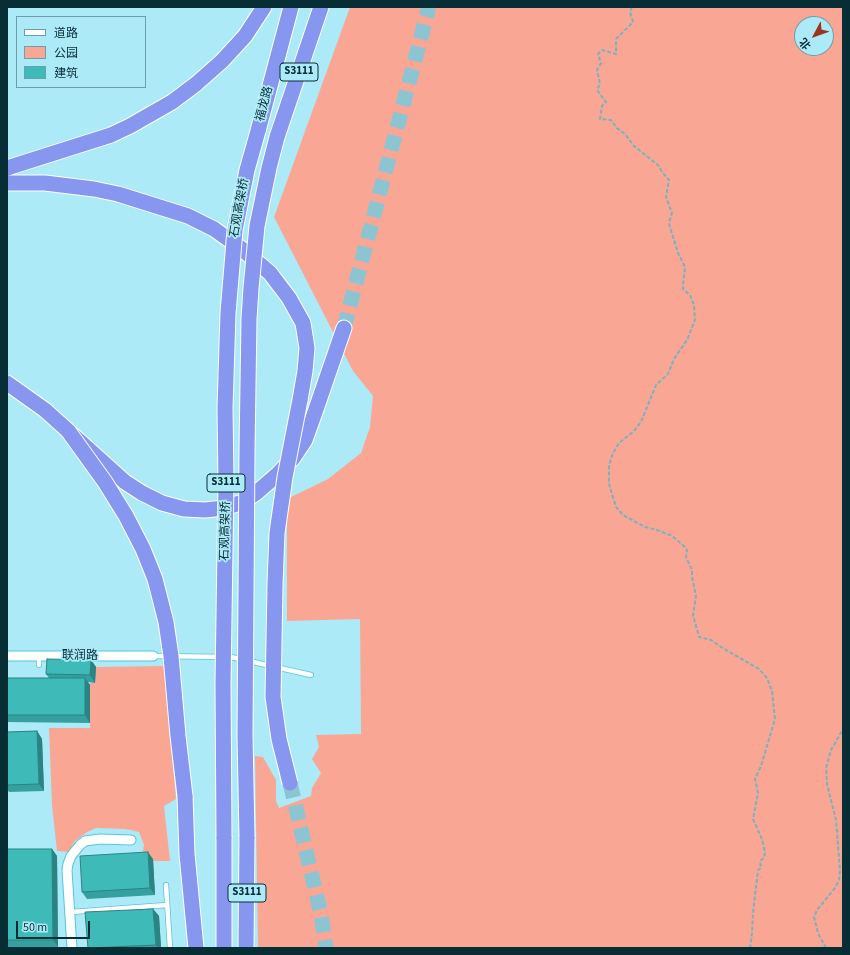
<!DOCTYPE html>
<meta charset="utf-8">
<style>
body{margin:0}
#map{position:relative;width:850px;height:955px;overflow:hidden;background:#adeaf8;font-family:"Source Sans 3","Noto Sans SC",sans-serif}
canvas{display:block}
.frame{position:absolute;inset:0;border:8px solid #082e35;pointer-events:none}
.legend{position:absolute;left:16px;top:16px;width:130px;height:72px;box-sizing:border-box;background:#adeaf8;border:1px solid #6b9faa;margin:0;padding:5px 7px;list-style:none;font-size:12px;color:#082e35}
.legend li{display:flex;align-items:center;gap:8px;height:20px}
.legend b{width:20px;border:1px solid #6b9faa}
.north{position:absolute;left:794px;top:16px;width:40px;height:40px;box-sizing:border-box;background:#adeaf8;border:1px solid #6b9faa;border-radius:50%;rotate:229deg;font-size:11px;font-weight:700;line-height:16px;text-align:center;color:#082e35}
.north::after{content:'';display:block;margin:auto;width:14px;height:18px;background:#9d341f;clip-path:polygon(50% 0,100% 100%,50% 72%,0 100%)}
.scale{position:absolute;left:16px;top:921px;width:74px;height:18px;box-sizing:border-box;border:2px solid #082e35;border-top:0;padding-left:5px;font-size:12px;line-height:14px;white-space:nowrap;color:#082e35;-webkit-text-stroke:3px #adeaf8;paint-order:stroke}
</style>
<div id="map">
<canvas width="850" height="955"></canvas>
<div class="frame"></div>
<ul class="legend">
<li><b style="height:5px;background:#fff"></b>道路</li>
<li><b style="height:11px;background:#f9a794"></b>公园</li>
<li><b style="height:11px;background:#3ebbb9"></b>建筑</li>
</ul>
<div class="north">北</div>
<div class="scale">50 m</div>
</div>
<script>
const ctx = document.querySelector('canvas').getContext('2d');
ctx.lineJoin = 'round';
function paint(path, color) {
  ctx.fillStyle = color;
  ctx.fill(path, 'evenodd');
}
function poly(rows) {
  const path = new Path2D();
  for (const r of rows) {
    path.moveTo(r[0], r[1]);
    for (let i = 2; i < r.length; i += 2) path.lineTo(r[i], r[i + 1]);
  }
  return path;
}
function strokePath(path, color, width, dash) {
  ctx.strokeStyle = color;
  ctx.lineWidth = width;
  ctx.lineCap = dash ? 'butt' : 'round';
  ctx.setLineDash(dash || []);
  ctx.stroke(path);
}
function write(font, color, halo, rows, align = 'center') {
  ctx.font = font + ' "Source Sans 3","Noto Sans SC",sans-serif';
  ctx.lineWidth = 3.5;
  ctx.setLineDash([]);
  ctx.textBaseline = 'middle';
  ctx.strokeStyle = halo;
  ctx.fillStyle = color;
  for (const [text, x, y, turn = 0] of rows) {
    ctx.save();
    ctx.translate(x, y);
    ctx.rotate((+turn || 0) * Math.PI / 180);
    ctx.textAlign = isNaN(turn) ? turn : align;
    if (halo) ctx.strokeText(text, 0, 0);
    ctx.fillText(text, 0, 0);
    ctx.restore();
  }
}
paint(poly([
 [350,7,843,7,843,948,258,948,255,756,263,757,276,780,276,801,279,808,311,796,312,788,321,773,312,759,319,747,316,735,361,734,360,619,287,621,287,499,328,479,361,453,370,427,373,396,353,371,274,217],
 [802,24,826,24,826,48,802,48],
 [164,666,176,799,164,806,170,861,141,861,144,845,139,832,125,829,96,828,87,832,75,841,68,852,57,851,52,805,49,728,90,728,90,683,95,683,96,667]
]), '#f9a794');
strokePath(poly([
 [344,328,429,7],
 [290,783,321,914,326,948]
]), '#8cc4d1', 15, [15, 8]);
const service = poly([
 [153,656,231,657,311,675],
 [39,665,39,656],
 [166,885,170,948],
 [71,912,167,905]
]);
const minor = poly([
 [7,656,153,656],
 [72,948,67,870,68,864,71,856,80,845,85,841,100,839,131,840]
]);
const trunk = poly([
 [258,131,291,7],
 [277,137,321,7],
 [7,168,111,135,130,126,172,102,196,84,222,61,245,36,264,7],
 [7,183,45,183,94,189,118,194,188,216,214,229,242,249,270,273,289,298,303,323,307,348,305,371,300,400],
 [7,383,45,410,125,482,142,493,162,503,184,509,205,510,224,508,243,502,256,493,278,474,293,458,305,440,314,415,344,328],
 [185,796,187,854,196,948],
 [224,837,224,948],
 [246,948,247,837]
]);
strokePath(service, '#53c6dd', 6);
strokePath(minor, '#53c6dd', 11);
strokePath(trunk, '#fff', 17);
strokePath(poly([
 [632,7,630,12,633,22,616,39,616,54,602,50,598,54,601,63,597,70,600,84,597,90,606,102,602,106,600,119,611,120,617,128,625,134,634,146,659,166,662,172,669,180,666,197,672,213,669,223,670,227,678,253,685,267,683,285,683,289,690,295,694,305,695,320,687,340,674,359,668,374,656,385,641,422,634,431,619,443,613,453,609,465,609,484,616,507,623,515,645,527,657,530,672,536,685,547,687,550,686,557,692,570,692,577,696,596,693,615,699,637,711,640,721,647,759,669,767,678,772,691,775,719,761,766,755,779,758,793,753,819,762,839,765,853,764,858,760,861,761,868,758,870,753,913,752,933,750,948],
 [826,948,818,933,814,917,817,910,835,888,839,880,840,871,836,820,827,784,826,768,831,750,843,729]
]), '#7bb1bd', 2, [4, 2]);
strokePath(service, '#fff', 4.5);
strokePath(minor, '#fff', 9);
strokePath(trunk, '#8796ee', 15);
const trunkBridge = poly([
 [69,432,105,482,126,516,143,549,155,579,166,622,171,656,178,736,185,796],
 [290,783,279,739,273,697,275,585,277,533,285,477,300,400],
 [224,837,223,683,226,482,225,408,228,313,235,230,247,170,258,131],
 [247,837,245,735,247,450,249,319,251,288,257,226,269,168,277,137]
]);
strokePath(trunkBridge, '#fff', 17, []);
strokePath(trunkBridge, '#8796ee', 15);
paint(poly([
 [91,660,96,667,95,683,88,682,90,685,90,723,7,722,7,678,49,678,46,674],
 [37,731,42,739,44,791,9,792,7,789,7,732],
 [7,849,52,849,57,856,58,947,7,947],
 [153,859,155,895,87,899,82,892],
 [153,909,159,916,161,948,88,948]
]), '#35a19f');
paint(poly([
 [91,660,96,667,95,683,90,675],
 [85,678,90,685,90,723,85,715],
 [37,731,42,739,44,791,39,784],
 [52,849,57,856,58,947,53,940],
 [148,852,153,859,155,895,150,888],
 [153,909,159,916,161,948,158,948,156,945]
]), '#2b8382');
const building = poly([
 [47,659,91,660,90,675,46,674,47,659],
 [7,678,85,678,85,715,7,715,7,678],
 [37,731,39,784,7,785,7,732,37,731],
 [7,849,52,849,53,940,7,940,7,849],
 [148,852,150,888,82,892,80,856,148,852],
 [153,909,156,945,88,948,85,912,153,909]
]);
paint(building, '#3ebbb9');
strokePath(building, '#2b8382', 1);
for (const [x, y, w] of [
 [299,72,38],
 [226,483,38],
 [247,893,38]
]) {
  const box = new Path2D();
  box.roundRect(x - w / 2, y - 9, w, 18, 3);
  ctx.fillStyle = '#adeaf8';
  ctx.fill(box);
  strokePath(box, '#082e35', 1);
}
write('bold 11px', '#082e35', null, [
 ["S3111",299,72],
 ["S3111",226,483],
 ["S3111",247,893]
]);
write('12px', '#082e35', '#adeaf8', [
 ["福龙路",265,104,-75],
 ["石观高架桥",240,208,-80],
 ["石观高架桥",226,531,-89],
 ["联润路",80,656]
]);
</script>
